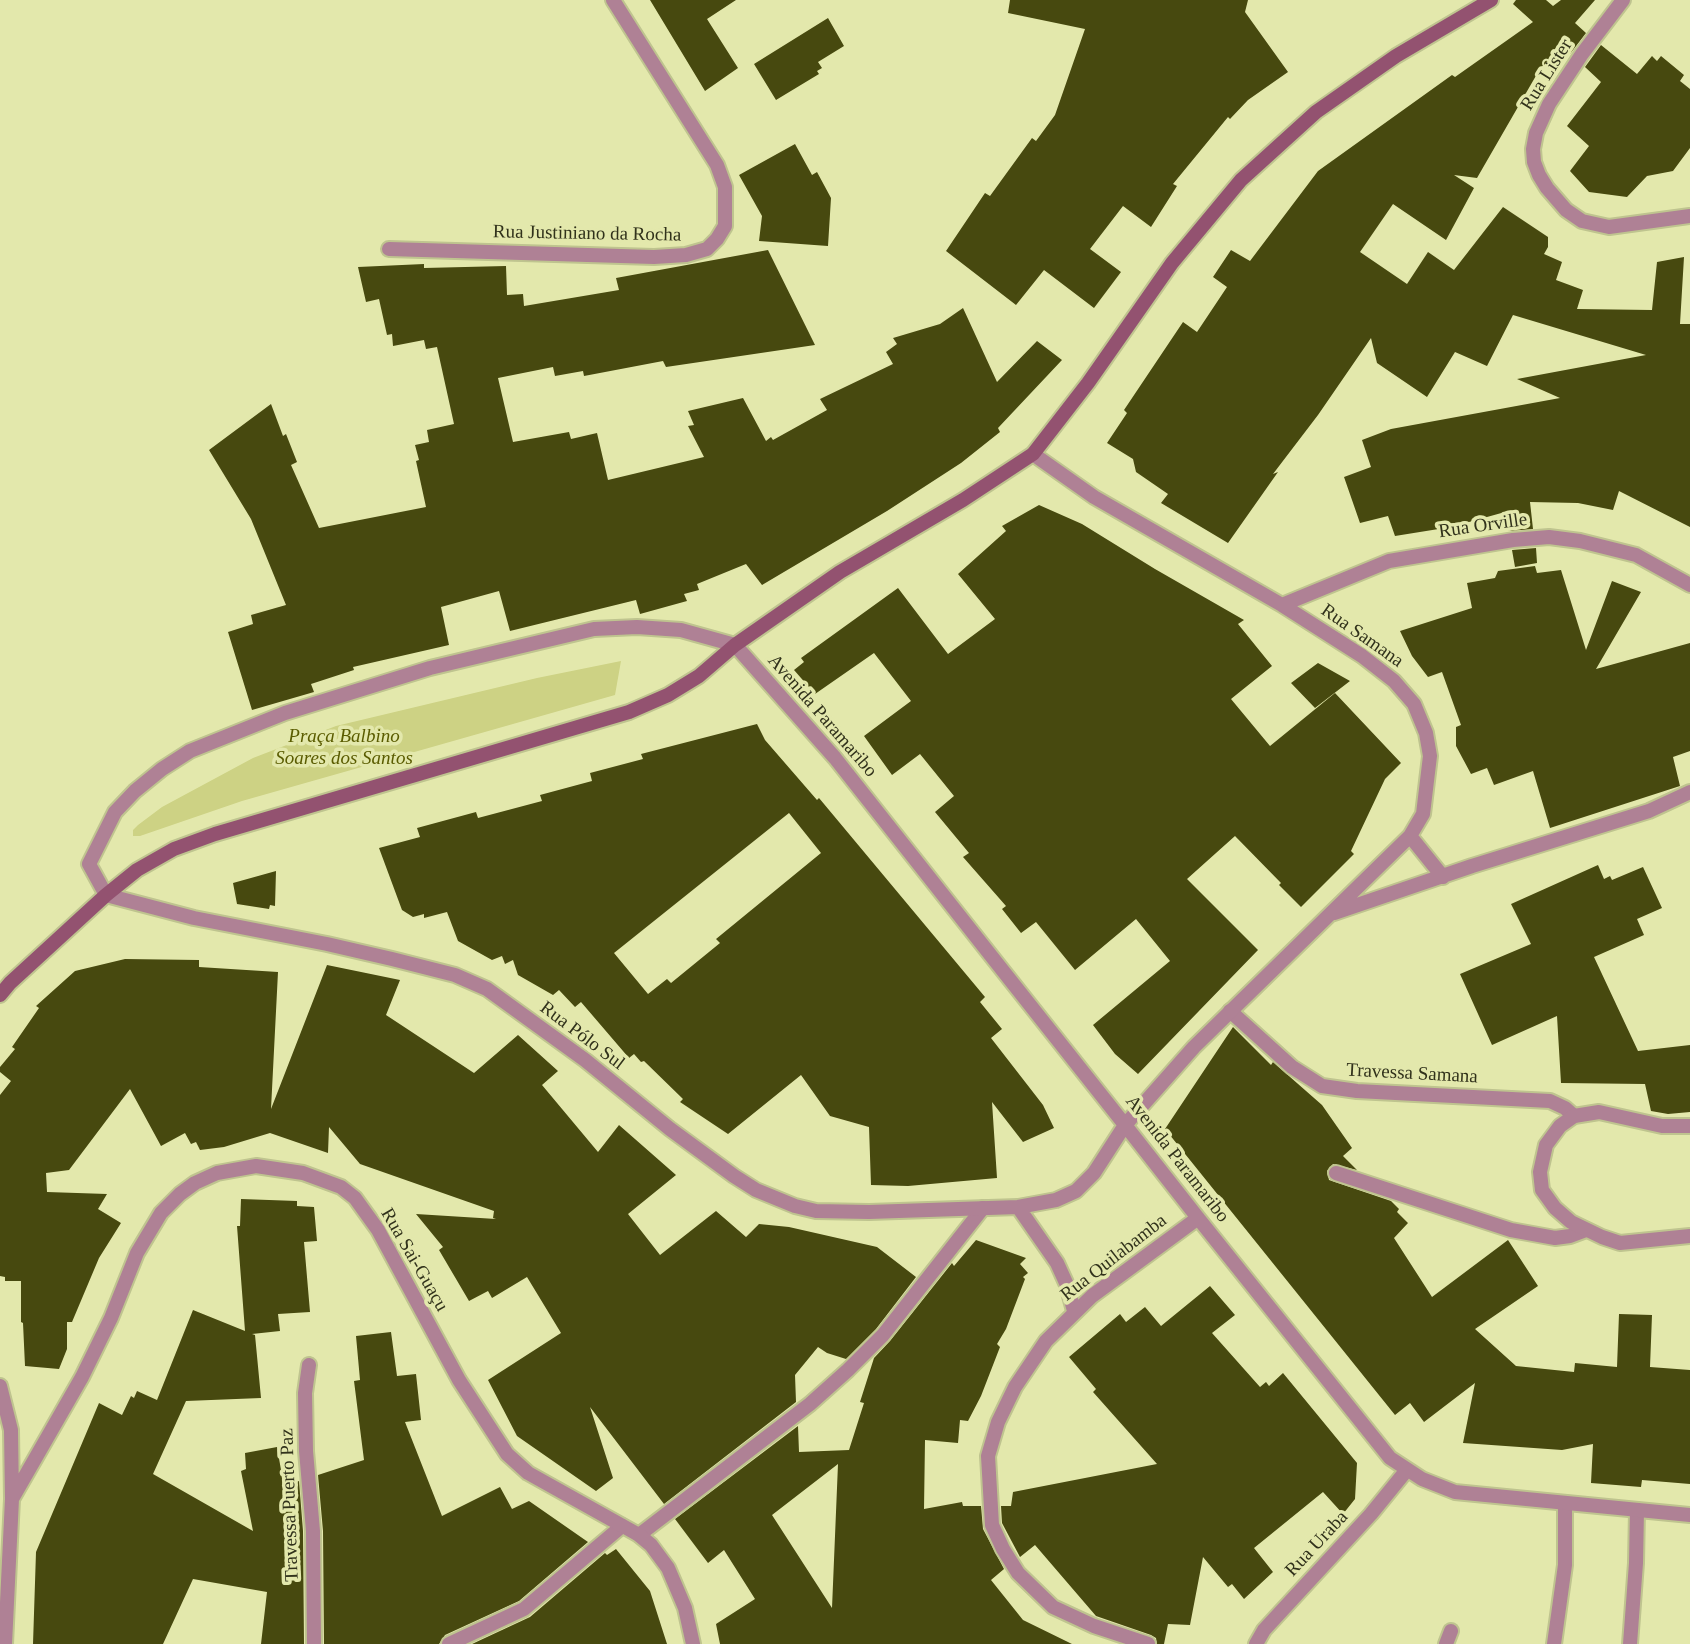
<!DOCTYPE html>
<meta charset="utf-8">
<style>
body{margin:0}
canvas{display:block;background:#e3e8ac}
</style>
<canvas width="1690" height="1644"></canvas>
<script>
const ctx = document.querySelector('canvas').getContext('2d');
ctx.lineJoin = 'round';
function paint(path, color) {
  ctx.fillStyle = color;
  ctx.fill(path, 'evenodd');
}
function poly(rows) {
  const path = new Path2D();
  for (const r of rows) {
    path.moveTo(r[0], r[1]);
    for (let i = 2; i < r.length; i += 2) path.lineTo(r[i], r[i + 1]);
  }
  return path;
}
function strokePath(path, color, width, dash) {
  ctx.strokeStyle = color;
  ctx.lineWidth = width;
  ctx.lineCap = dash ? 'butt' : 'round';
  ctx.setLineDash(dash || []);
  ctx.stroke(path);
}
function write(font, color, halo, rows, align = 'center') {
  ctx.font = font + ' Georgia,serif';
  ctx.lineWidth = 7;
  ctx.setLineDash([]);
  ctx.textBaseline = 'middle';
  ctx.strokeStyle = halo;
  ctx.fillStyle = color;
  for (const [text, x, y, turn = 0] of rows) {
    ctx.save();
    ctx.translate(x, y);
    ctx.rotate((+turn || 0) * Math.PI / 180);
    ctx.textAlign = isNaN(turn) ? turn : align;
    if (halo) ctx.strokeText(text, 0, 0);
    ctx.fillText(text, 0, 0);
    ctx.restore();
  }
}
paint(poly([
 [621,661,615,695,242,801,140,836,133,836,133,830,138,825,162,807,253,758,336,726,537,678]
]), '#cdd284');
paint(poly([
 [650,0,736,0,707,19,738,68,705,91],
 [1010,0,1248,0,1245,12,1288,72,1248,100,1230,119,1228,117,1173,184,1177,186,1151,227,1123,206,1090,249,1121,272,1094,308,1044,270,1016,305,946,251,985,193,990,196,1032,138,1036,141,1055,115,1085,29,1008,13],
 [1516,0,1546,0,1553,6,1561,0,1595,0,1575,23,1586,33,1570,54,1566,51,1541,67,1477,178,1454,175,1474,188,1446,240,1393,204,1360,252,1407,284,1428,252,1454,270,1503,207,1548,237,1548,247,1544,254,1562,262,1556,280,1583,290,1577,309,1652,310,1657,262,1684,257,1680,324,1690,324,1690,527,1619,491,1613,510,1578,503,1530,502,1533,529,1508,531,1505,512,1451,527,1395,536,1388,516,1360,523,1344,477,1371,467,1362,440,1391,429,1560,398,1517,379,1646,355,1513,315,1487,366,1455,352,1427,397,1377,363,1371,338,1318,415,1273,474,1278,472,1228,543,1161,503,1168,494,1136,472,1133,459,1107,443,1127,413,1124,410,1183,322,1197,332,1227,287,1213,277,1231,250,1250,261,1318,171,1452,75,1455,77,1533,22,1513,4],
 [828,18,844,46,818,62,822,68,817,71,819,74,776,100,754,64],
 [1601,45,1637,74,1652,56,1657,61,1661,56,1684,75,1680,81,1690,89,1690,148,1673,171,1647,176,1627,197,1589,192,1570,171,1589,146,1567,126,1601,82,1585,67],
 [795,144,812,175,817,172,831,198,828,246,759,241,762,216,739,175],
 [768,250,815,345,666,367,663,361,584,376,583,371,555,376,553,367,498,378,513,442,569,432,571,439,597,433,608,480,704,457,688,426,694,425,688,411,743,398,766,441,771,437,773,440,827,410,820,399,893,364,886,352,897,344,893,338,940,324,963,308,997,382,1037,341,1062,360,998,428,1000,432,961,463,887,511,762,585,746,564,697,584,699,590,684,594,687,601,640,614,636,600,510,631,499,591,441,607,449,645,353,667,354,670,311,684,314,692,252,710,228,632,253,624,251,615,286,605,251,519,209,450,271,404,283,436,286,434,297,462,291,465,319,528,426,507,416,461,419,460,415,445,429,442,427,430,454,424,437,347,426,349,424,340,393,346,392,334,387,335,379,299,366,302,358,267,424,264,424,268,506,266,507,295,523,294,524,306,619,290,616,278],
 [1039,505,1082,524,1155,569,1244,620,1238,624,1272,666,1231,699,1270,746,1335,693,1401,763,1385,779,1351,851,1354,854,1301,907,1279,885,1281,883,1235,836,1187,879,1258,950,1138,1074,1115,1054,1093,1025,1170,961,1136,919,1075,970,1036,922,1021,933,1002,909,1006,906,963,857,969,853,935,812,954,796,920,754,892,775,864,736,911,701,874,653,815,694,794,670,804,662,801,658,898,588,948,654,995,619,958,574,1006,531,1002,526],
 [1536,548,1537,563,1515,567,1512,550],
 [1535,566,1537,573,1561,570,1586,650,1612,581,1641,592,1596,669,1690,643,1690,751,1673,757,1680,786,1550,828,1533,771,1494,785,1487,768,1471,774,1456,746,1456,727,1461,725,1442,672,1428,677,1412,656,1400,631,1472,608,1467,583,1495,578,1498,571],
 [1318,663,1350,681,1315,708,1291,683],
 [757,724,765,740,817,800,819,798,985,997,980,1002,1002,1029,991,1038,1043,1105,1054,1128,1023,1142,992,1102,997,1178,908,1186,871,1185,869,1127,830,1116,801,1075,728,1134,680,1102,683,1099,644,1061,641,1062,634,1054,629,1058,581,1002,575,1007,559,990,553,995,518,975,513,960,505,964,502,956,492,960,458,941,447,912,424,918,424,914,413,917,402,910,379,848,420,837,417,828,476,812,478,818,542,801,540,795,592,781,590,773,643,759,641,754],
 [789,813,821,853,716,939,720,943,671,983,667,979,648,994,614,953],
 [1598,865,1604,879,1610,876,1612,880,1643,867,1662,908,1637,919,1644,935,1594,957,1638,1051,1690,1045,1690,1112,1668,1114,1651,1111,1645,1084,1561,1083,1557,1016,1492,1045,1460,974,1531,944,1511,904],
 [276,871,275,906,270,905,269,909,237,904,233,883],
 [125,959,199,960,199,967,278,972,271,1109,327,965,400,980,386,1015,474,1073,518,1035,558,1071,542,1085,598,1152,619,1125,676,1175,628,1214,660,1255,716,1211,746,1237,759,1224,789,1227,877,1247,916,1277,876,1329,846,1359,827,1353,818,1347,795,1375,796,1402,664,1504,590,1407,613,1478,596,1491,517,1436,488,1380,561,1333,527,1277,492,1298,488,1291,469,1301,439,1250,443,1247,416,1214,496,1219,493,1218,494,1211,360,1164,329,1127,328,1153,270,1133,224,1147,200,1150,196,1142,191,1144,185,1133,161,1146,130,1089,69,1170,46,1173,47,1192,107,1194,98,1209,121,1223,99,1258,72,1322,67,1322,67,1349,59,1369,25,1366,23,1323,21,1322,21,1281,5,1281,5,1277,0,1276,0,1095,11,1081,0,1072,0,1067,15,1049,12,1047,39,1008,36,1006,75,971],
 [1233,1027,1271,1065,1273,1062,1322,1105,1352,1148,1343,1156,1357,1170,1333,1164,1327,1171,1329,1180,1391,1201,1399,1209,1397,1212,1408,1223,1394,1238,1432,1297,1508,1240,1538,1286,1475,1329,1516,1366,1574,1372,1575,1363,1617,1367,1619,1314,1652,1315,1650,1367,1690,1370,1690,1484,1642,1480,1641,1487,1591,1483,1593,1444,1562,1450,1463,1443,1475,1383,1424,1422,1410,1403,1395,1415,1165,1129],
 [241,1199,297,1201,297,1206,314,1207,317,1241,304,1242,310,1312,278,1314,280,1331,252,1334,255,1335,261,1398,186,1401,153,1474,253,1531,241,1471,246,1469,245,1453,277,1447,284,1487,299,1481,303,1531,304,1644,261,1644,267,1592,193,1579,163,1644,33,1644,36,1552,99,1403,122,1415,131,1396,134,1398,137,1391,157,1400,193,1310,245,1331,237,1226,240,1226],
 [976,1240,1026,1258,1020,1264,1028,1273,1023,1277,1025,1279,1006,1329,997,1344,1000,1347,981,1396,968,1421,960,1420,958,1443,925,1440,924,1509,962,1502,963,1506,981,1506,983,1529,1004,1569,991,1580,1023,1620,1072,1644,720,1644,716,1624,755,1599,724,1550,708,1563,675,1519,798,1426,799,1452,849,1450,864,1403,860,1402,874,1358,890,1341,952,1263,954,1266],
 [838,1464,832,1608,772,1515],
 [1210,1286,1235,1315,1212,1333,1260,1387,1266,1382,1269,1386,1283,1373,1357,1463,1355,1499,1343,1514,1323,1492,1254,1548,1273,1572,1244,1599,1232,1584,1228,1587,1203,1557,1190,1625,1168,1624,1164,1644,1157,1644,1156,1638,1151,1635,1096,1616,1035,1545,1020,1557,1002,1523,1001,1506,1011,1506,1013,1492,1157,1464,1093,1392,1096,1389,1069,1357,1120,1314,1126,1322,1145,1307,1161,1326],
 [391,1332,397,1376,416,1374,421,1420,405,1422,442,1516,500,1487,512,1509,529,1501,588,1542,519,1601,445,1635,439,1644,324,1644,323,1531,318,1475,364,1460,354,1381,360,1380,356,1336],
 [616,1549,650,1591,667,1644,472,1644,530,1617,605,1553,607,1555]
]), '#47490f');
const lane = poly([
 [1230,1011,1292,1067,1322,1086,1357,1091,1550,1101,1565,1108,1574,1116],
 [1336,1173,1511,1230,1555,1238,1570,1236,1586,1230],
 [309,1365,305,1393,306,1451,313,1531,314,1644],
 [639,1535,810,1404,848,1370,883,1335,983,1208],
 [449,1644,524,1609,622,1526],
 [1446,1644,1451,1631],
 [1554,1644,1565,1565,1565,1504],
 [1630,1644,1636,1563,1637,1510]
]);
const street = poly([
 [1623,0,1582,54,1549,104,1536,133,1533,149,1534,162,1539,175,1547,188,1566,210,1582,221,1609,227,1690,216],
 [389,249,654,257,686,255,707,249,717,239,725,226,725,187,717,165,613,0],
 [1033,454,1094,497,1282,605,1362,656,1394,681,1414,704,1426,733,1430,756,1423,814,1410,836,1194,1047,1125,1125,1094,1173,1076,1191,1056,1200,1018,1207,869,1212,816,1211,795,1206,756,1190,734,1176,670,1129,585,1060,487,989,455,975,392,959,327,944,194,918,106,895,89,864,115,812,135,791,162,769,190,751,285,713,430,668,594,629,637,627,681,630,735,645,835,758,996,962,1125,1125,1198,1218,1390,1458,1422,1479,1455,1492,1690,1515],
 [1282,605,1389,561,1513,540,1549,537,1580,541,1636,555,1690,585],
 [1410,836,1443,877],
 [1334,913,1472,866,1649,811,1690,792],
 [1690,1126,1662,1126,1599,1112,1574,1116,1560,1126,1546,1145,1540,1172,1542,1190,1555,1208,1571,1222,1602,1237,1620,1243,1690,1236],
 [1018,1207,1057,1263,1067,1285,1074,1311],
 [0,1386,11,1430,12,1499,5,1644],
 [12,1499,82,1377,111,1318,137,1253,161,1213,180,1194,195,1183,217,1173,256,1166,303,1173,341,1187,355,1198,378,1230,459,1380,507,1454,528,1473,639,1535,651,1545,668,1568,685,1608,693,1644],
 [1148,1644,1094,1626,1053,1607,1018,1573,1003,1549,992,1525,988,1456,998,1422,1015,1387,1046,1341,1092,1296,1198,1218],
 [1256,1644,1264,1630,1371,1514,1406,1471]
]);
const secondary = poly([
 [0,995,10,983,106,895,137,870,174,849,215,834,629,712,668,695,699,676,735,645,840,572,963,500,1033,454,1088,383,1172,263,1241,180,1316,112,1396,56,1491,0]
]);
strokePath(lane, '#bfc48f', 18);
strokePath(street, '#bfc48f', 18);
strokePath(secondary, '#bfc48f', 18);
strokePath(lane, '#af8195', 14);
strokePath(street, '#af8195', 14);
strokePath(secondary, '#935270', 14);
write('19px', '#31321b', '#e3e8ac', [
 ["Rua Lister",1547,75,-58],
 ["Rua Justiniano da Rocha",587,234,1],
 ["Rua Orville",1483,526,-8],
 ["Rua Samana",1362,636,35],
 ["Avenida Paramaribo",822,716,49],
 ["Rua Pólo Sul",582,1036,37],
 ["Travessa Samana",1412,1074,3],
 ["Avenida Paramaribo",1177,1159,52],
 ["Rua Quilabamba",1114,1258,-38],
 ["Rua Sai-Guaçu",414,1260,60],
 ["Travessa Puerto Paz",290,1505,-92],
 ["Rua Uraba",1317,1544,-47]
]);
write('italic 19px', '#5a5c00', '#e3e8ac', [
 ["Praça Balbino",344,737],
 ["Soares dos Santos",344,759]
]);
</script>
